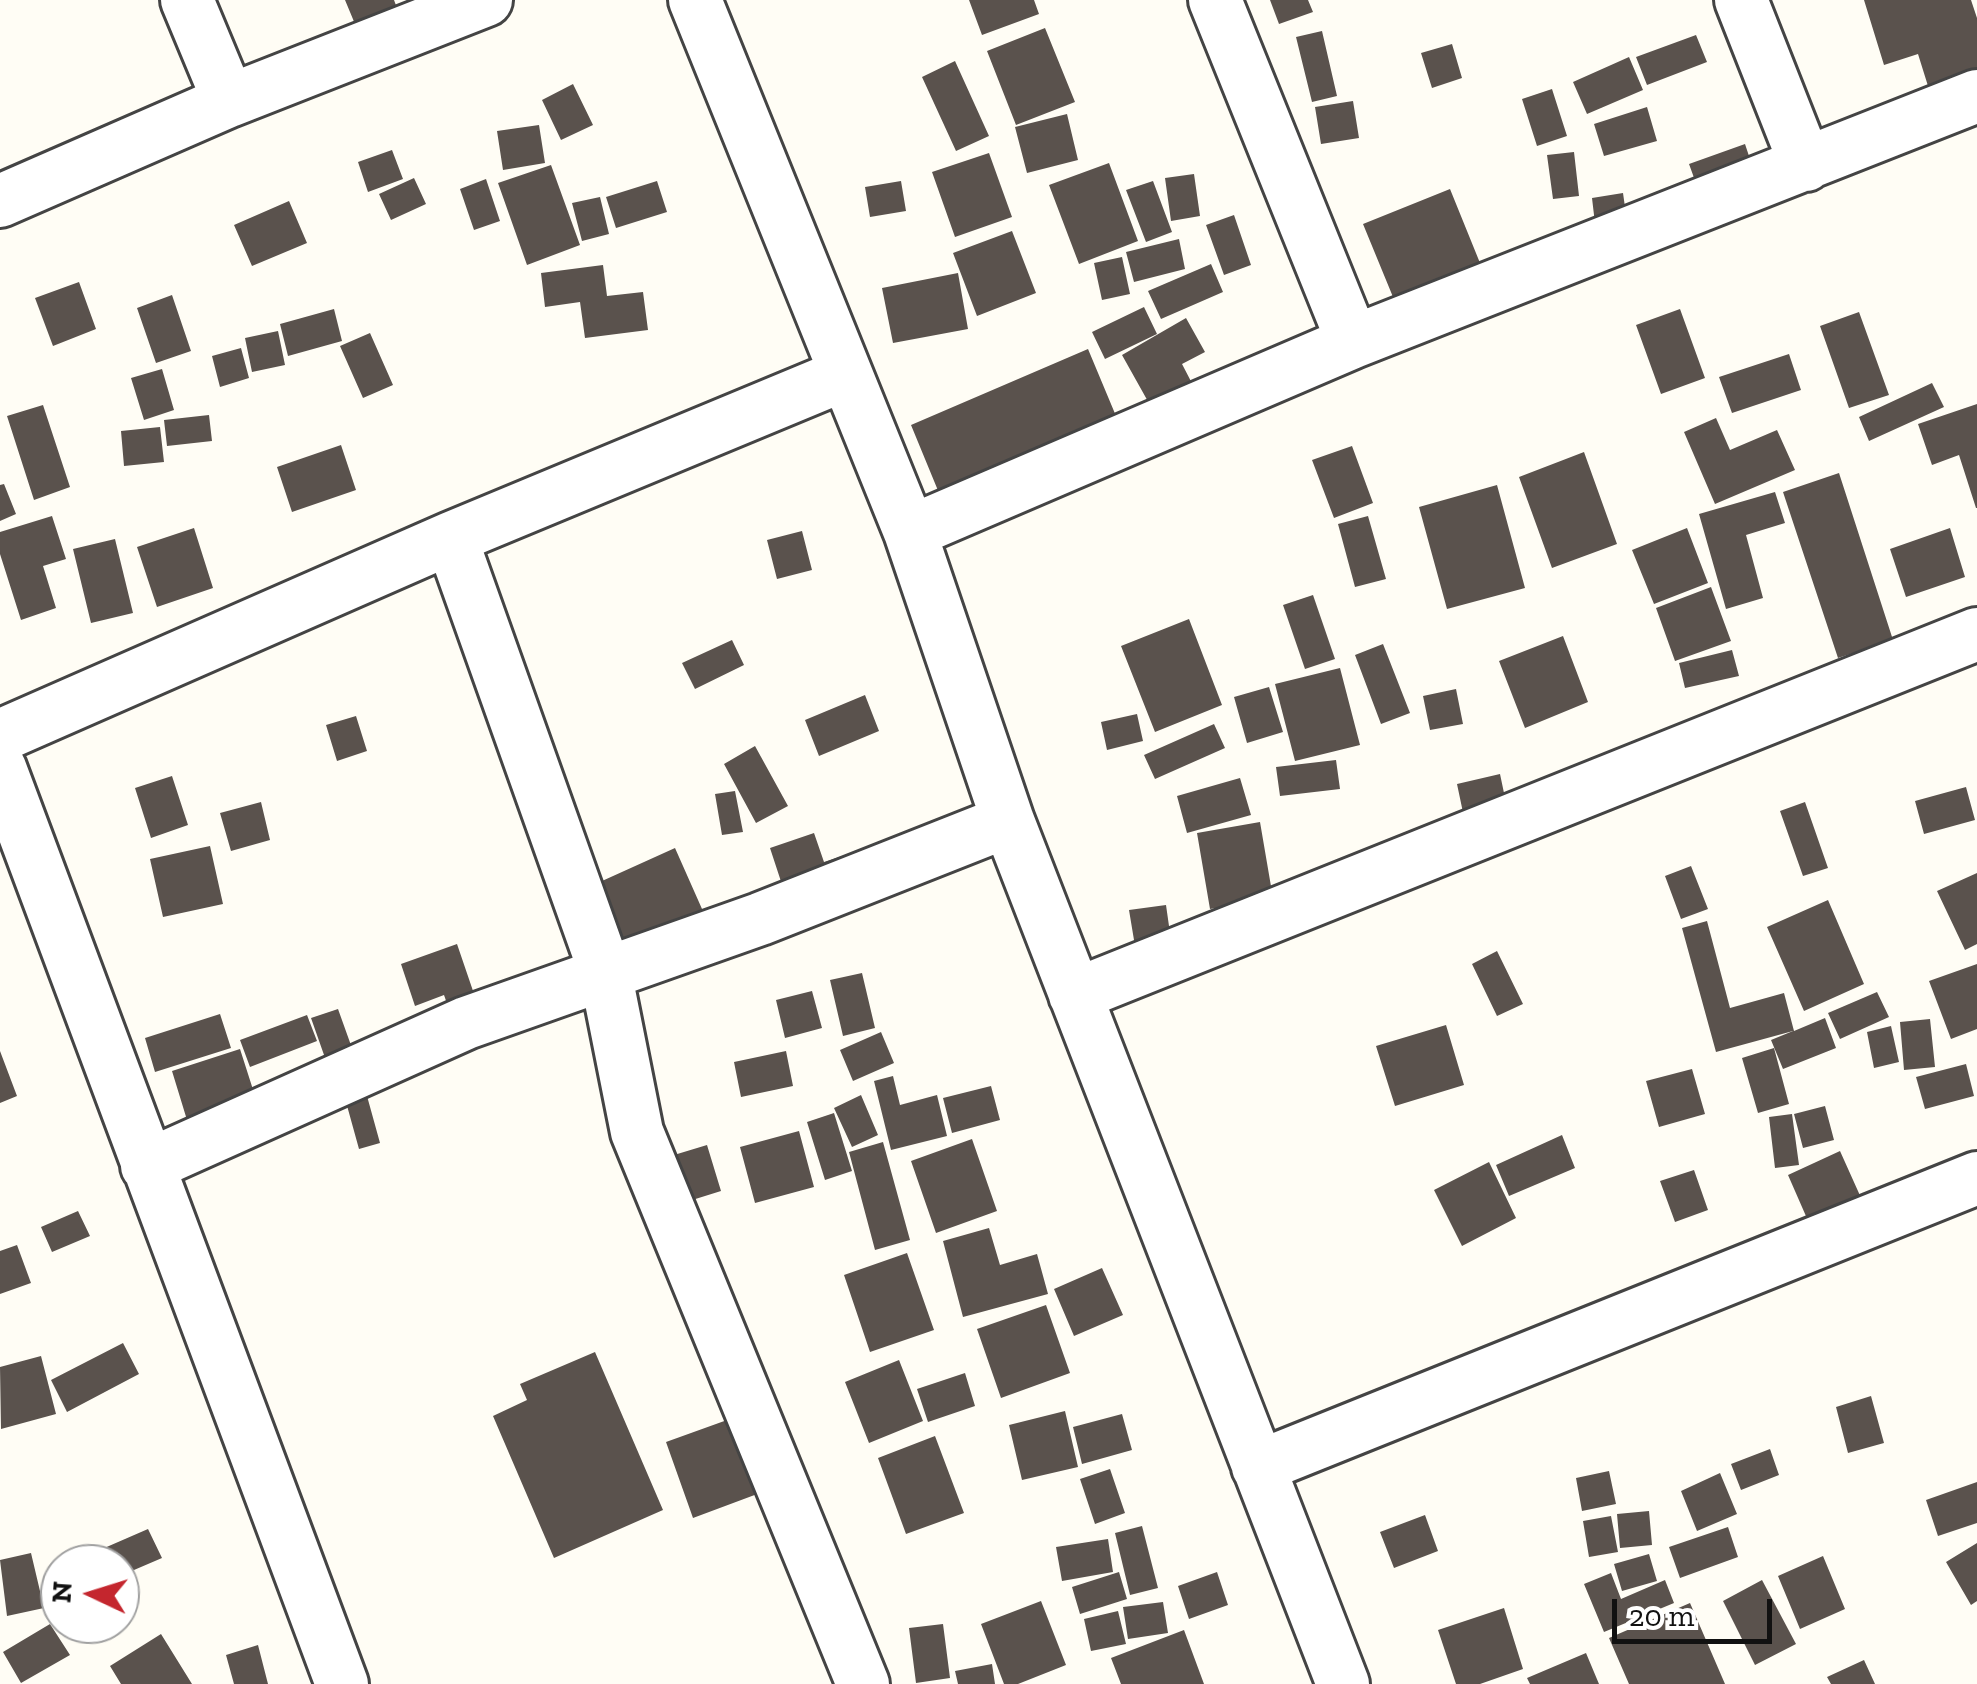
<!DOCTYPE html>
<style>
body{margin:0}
#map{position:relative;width:1977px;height:1684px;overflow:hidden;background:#fffdf5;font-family:"Zilla Slab",serif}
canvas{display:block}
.north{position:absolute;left:40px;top:1544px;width:100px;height:100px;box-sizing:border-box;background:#fff;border:2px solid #a0a0a0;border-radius:50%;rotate:274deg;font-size:28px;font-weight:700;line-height:40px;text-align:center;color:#111}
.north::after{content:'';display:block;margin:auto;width:35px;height:45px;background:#c4262e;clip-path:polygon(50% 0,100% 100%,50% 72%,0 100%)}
.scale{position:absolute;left:1612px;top:1599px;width:160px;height:45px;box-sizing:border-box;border:5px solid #111;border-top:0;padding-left:12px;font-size:30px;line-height:35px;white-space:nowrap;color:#111;-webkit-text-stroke:8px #fff;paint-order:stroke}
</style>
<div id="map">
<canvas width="1977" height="1684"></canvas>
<div class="north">N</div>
<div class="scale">20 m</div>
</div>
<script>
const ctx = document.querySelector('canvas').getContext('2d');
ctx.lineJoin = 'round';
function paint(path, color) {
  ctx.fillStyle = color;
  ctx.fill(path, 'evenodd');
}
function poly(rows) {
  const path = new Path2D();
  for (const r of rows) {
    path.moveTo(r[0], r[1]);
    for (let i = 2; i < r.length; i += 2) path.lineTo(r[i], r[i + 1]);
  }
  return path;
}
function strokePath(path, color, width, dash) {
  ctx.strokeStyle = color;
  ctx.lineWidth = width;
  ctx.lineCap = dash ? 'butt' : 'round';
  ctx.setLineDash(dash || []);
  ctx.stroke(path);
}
paint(poly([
 [345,0,394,0,397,8,355,24],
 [969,0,1034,0,1039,14,982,35],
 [1270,0,1308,0,1313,12,1279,24],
 [1864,0,1971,0,1977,18,1977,88,1933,102,1918,54,1884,65],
 [1045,28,1075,102,1016,125,987,51],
 [1322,31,1337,96,1312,102,1296,37],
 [1696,35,1707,62,1647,85,1636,57],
 [1452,44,1462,78,1432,88,1421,53],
 [1629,57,1643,90,1587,114,1573,82],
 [955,61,989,136,956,151,922,77],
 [573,84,593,125,561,140,542,100],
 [1552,89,1567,136,1537,146,1522,99],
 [1353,101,1359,138,1321,144,1315,107],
 [1647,107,1657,141,1604,156,1594,124],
 [1067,114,1078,160,1027,173,1015,127],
 [539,125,545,163,503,170,497,131],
 [1745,144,1756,177,1701,197,1689,164],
 [392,150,403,179,368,192,358,162],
 [1574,152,1579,196,1553,199,1547,155],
 [989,153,1012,217,955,237,932,172],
 [1109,163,1138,241,1079,264,1049,185],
 [551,165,580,245,527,265,498,183],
 [1194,174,1200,216,1171,221,1165,178],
 [414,178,426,204,391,220,379,194],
 [486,179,500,221,474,230,460,189],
 [657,181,667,212,616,228,606,197],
 [901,181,906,211,870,217,865,187],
 [1153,181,1172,232,1146,242,1126,190],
 [1450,189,1480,263,1393,297,1363,224],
 [1623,193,1628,228,1596,232,1592,198],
 [600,197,609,234,582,241,572,203],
 [289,201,307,243,252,266,234,225],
 [1234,215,1251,265,1224,275,1206,225],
 [1012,231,1036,293,977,316,953,253],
 [1179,239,1185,269,1134,282,1126,252],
 [1122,257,1130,294,1102,300,1094,263],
 [1211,264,1223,292,1161,319,1148,291],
 [603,265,607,296,643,292,648,330,585,338,580,302,545,307,541,273],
 [958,273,968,329,893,343,882,288],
 [79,282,96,329,53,346,35,298],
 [172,295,191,351,156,363,137,308],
 [1144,307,1157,334,1105,359,1092,332],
 [334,309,342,341,288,356,280,324],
 [1680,309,1705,378,1661,394,1636,325],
 [1859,312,1889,395,1849,408,1820,326],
 [1186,318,1205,352,1182,364,1196,391,1155,414,1122,355],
 [278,331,285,365,252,372,245,338],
 [370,333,393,385,363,398,340,346],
 [241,348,249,378,220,387,212,356],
 [1088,349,1116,416,939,493,911,425],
 [1789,354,1801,390,1732,413,1719,377],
 [162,369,174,410,144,420,131,378],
 [1932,383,1944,407,1869,441,1859,417],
 [1977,404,1977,508,1976,508,1959,455,1932,465,1918,424],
 [43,405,70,487,34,500,7,416],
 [209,415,212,441,167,446,164,420],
 [1716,418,1730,450,1777,430,1795,470,1715,504,1684,432],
 [160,427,164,462,124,466,121,431],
 [341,445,356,490,292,512,277,467],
 [1352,446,1373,503,1334,518,1312,460],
 [1584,452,1617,544,1552,568,1519,477],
 [1839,473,1893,640,1838,658,1783,492],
 [4,484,16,514,0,521,0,485],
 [1497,485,1525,588,1447,609,1419,507],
 [1775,492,1785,523,1746,535,1763,598,1726,609,1699,514],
 [52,516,66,559,43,566,56,608,21,620,0,554,0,532],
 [1368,516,1386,579,1355,587,1338,524],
 [194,528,213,588,157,607,137,547],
 [1687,528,1708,583,1654,604,1632,550],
 [1950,528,1965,577,1906,597,1890,549],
 [802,531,812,570,777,579,767,540],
 [115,539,133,613,91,623,73,549],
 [1711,587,1731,641,1675,661,1656,608],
 [1313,595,1335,659,1305,669,1283,605],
 [1189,619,1222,705,1155,732,1121,646],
 [1563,636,1588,702,1525,728,1499,661],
 [732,640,744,665,695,689,682,663],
 [1383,644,1410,713,1381,724,1355,655],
 [1732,650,1739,676,1685,688,1679,663],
 [1340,668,1360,745,1295,761,1275,684],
 [1269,687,1283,732,1247,743,1234,697],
 [1456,689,1463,724,1430,730,1423,696],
 [865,695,879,731,819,756,805,720],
 [1137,714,1143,741,1107,750,1101,722],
 [356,716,367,751,337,761,326,725],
 [1214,724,1225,748,1155,779,1144,755],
 [755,746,788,806,756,823,724,764],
 [1336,760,1340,789,1280,796,1276,767],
 [1500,774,1508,812,1465,822,1457,784],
 [172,776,188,825,151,838,135,788],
 [1240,778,1251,815,1187,833,1177,796],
 [1966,787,1975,820,1924,834,1915,801],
 [735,791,743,832,722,835,715,794],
 [261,802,270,840,231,851,220,813],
 [1805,802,1828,868,1803,876,1780,811],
 [1260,822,1273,898,1210,909,1197,833],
 [921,830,792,915,770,848,814,833,824,862],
 [210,846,223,904,163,917,150,859],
 [675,848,710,927,594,979,560,900],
 [1691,866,1708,909,1681,919,1665,876],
 [1977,873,1977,944,1965,950,1937,891],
 [1828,900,1864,984,1804,1011,1767,927],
 [1166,905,1171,940,1135,946,1129,910],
 [1707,921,1730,1008,1784,993,1794,1031,1825,1018,1836,1048,1783,1069,1771,1040,1793,1031,1716,1052,1682,928],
 [457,944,486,1029,459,1038,444,995,415,1006,401,964],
 [1497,951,1523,1004,1497,1016,1472,964],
 [1977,964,1977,1029,1951,1039,1929,981],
 [862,973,875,1028,843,1036,830,980],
 [812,991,822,1028,785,1038,776,1000],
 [1877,992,1889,1017,1840,1039,1828,1013],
 [338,1009,367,1090,330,1072,311,1018],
 [220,1014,231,1048,155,1072,145,1038],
 [307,1015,317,1041,250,1067,240,1040],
 [1930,1019,1935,1067,1904,1070,1900,1022],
 [1446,1025,1464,1085,1395,1106,1376,1046],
 [1891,1026,1899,1062,1874,1068,1867,1032],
 [881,1032,894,1063,853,1081,840,1050],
 [1774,1048,1789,1104,1758,1113,1742,1058],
 [240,1049,256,1099,187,1120,172,1071],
 [0,1051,17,1096,0,1103],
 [786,1051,793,1086,741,1097,734,1062],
 [1966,1064,1974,1096,1925,1109,1916,1077],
 [1692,1069,1705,1114,1659,1127,1646,1081],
 [893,1076,900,1105,937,1095,947,1136,891,1150,874,1081],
 [991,1086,1000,1120,952,1133,943,1098],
 [861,1095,878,1135,852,1147,834,1108],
 [367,1096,380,1143,359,1149,346,1102],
 [1825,1106,1834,1140,1803,1148,1794,1114],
 [834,1113,852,1171,825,1180,807,1122],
 [1792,1114,1799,1165,1775,1168,1769,1117],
 [799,1131,814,1187,755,1203,740,1147],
 [1562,1135,1575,1168,1509,1196,1496,1165],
 [972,1139,997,1211,936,1233,911,1161],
 [883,1142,910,1240,875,1250,849,1152],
 [707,1145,721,1191,689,1201,674,1155],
 [1840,1151,1862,1200,1809,1223,1788,1175],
 [1489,1162,1516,1218,1462,1246,1434,1190],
 [1694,1170,1708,1210,1675,1222,1660,1181],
 [78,1211,90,1236,52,1252,41,1227],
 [989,1228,1000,1265,1037,1254,1048,1294,963,1317,943,1241],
 [17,1245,31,1283,0,1294,0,1251],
 [907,1253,934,1330,870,1352,844,1275],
 [1102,1268,1123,1315,1074,1336,1054,1289],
 [1046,1305,1070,1373,1001,1398,977,1329],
 [123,1343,139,1374,67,1412,51,1380],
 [595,1352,663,1510,554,1558,493,1416,527,1400,520,1384],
 [41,1356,56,1414,1,1429,0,1367],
 [899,1360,923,1421,869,1443,845,1382],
 [965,1373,975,1406,928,1422,917,1389],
 [1871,1396,1884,1443,1848,1453,1836,1407],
 [1065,1411,1078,1467,1022,1480,1009,1425],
 [1122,1414,1132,1450,1082,1464,1073,1427],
 [741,1415,768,1490,693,1518,666,1442],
 [935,1436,964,1513,906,1534,878,1458],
 [1770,1449,1779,1475,1741,1490,1731,1464],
 [1110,1469,1125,1513,1095,1524,1080,1479],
 [1609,1471,1616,1504,1582,1511,1576,1478],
 [1720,1473,1737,1514,1697,1531,1681,1491],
 [1977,1482,1977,1523,1938,1536,1926,1500],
 [1649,1511,1652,1545,1620,1548,1617,1514],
 [1425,1515,1438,1551,1394,1568,1380,1532],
 [1611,1516,1618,1552,1589,1557,1583,1521],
 [1142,1526,1158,1588,1130,1595,1115,1533],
 [1728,1527,1738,1557,1680,1578,1669,1547],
 [148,1529,162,1558,120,1576,120,1564,108,1564,102,1549],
 [1108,1539,1113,1572,1062,1581,1056,1547],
 [1977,1543,1977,1601,1971,1605,1946,1562],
 [31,1553,44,1608,7,1616,0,1560],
 [1649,1554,1657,1581,1622,1591,1614,1564],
 [1823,1556,1845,1609,1800,1629,1778,1576],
 [1119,1572,1127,1599,1080,1614,1072,1587],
 [1217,1572,1228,1605,1189,1619,1178,1586],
 [1611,1573,1621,1599,1665,1580,1674,1603,1604,1632,1584,1584],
 [1762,1580,1796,1644,1755,1665,1723,1601],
 [1041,1601,1066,1665,1018,1684,1004,1684,981,1624],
 [1163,1602,1168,1633,1128,1639,1123,1607],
 [1690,1603,1725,1684,1629,1684,1609,1638],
 [1504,1608,1523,1669,1480,1684,1456,1684,1438,1630],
 [1118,1611,1126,1644,1091,1651,1084,1619],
 [50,1624,70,1655,21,1683,3,1652],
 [943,1624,950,1678,916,1683,909,1628],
 [1184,1630,1204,1684,1121,1684,1111,1658],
 [161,1634,192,1684,121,1684,110,1666],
 [258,1645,268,1684,234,1684,226,1655],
 [1586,1653,1599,1684,1530,1684,1527,1678],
 [1864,1660,1875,1684,1831,1684,1827,1677],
 [992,1664,995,1684,958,1684,955,1671]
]), '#5a524d');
const minor = poly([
 [187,0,229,101],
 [695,0,910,532,1008,821,1343,1684],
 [1215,0,1353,342],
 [1741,0,1806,165],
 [0,201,229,101,486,0],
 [910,532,1353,342,1977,96],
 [451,538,605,971,637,1132,863,1684],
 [0,736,451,538,846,374],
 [0,768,342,1684],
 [1075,995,1977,634],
 [147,1166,466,1023,760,919,1008,821],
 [1258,1467,1977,1178]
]);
strokePath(minor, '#444', 58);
strokePath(minor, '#fff', 52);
</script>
